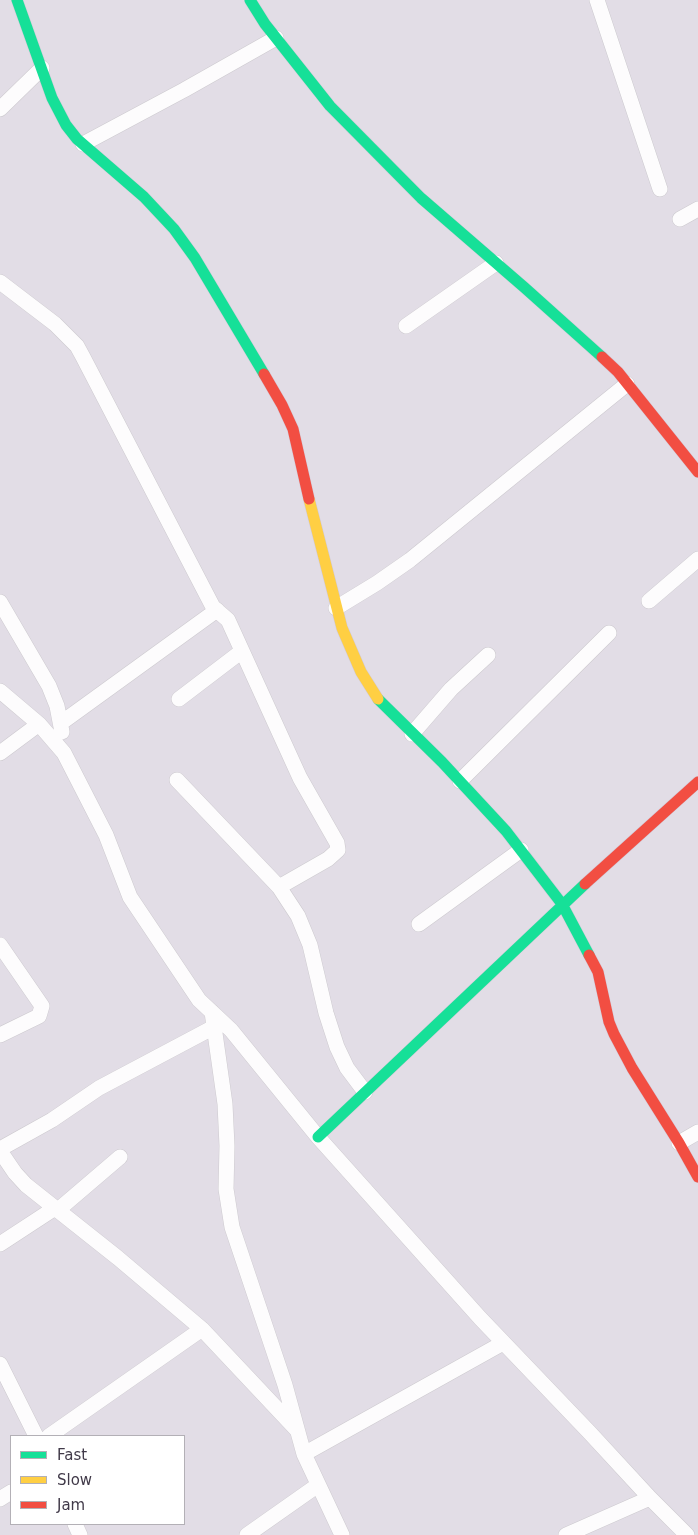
<!DOCTYPE html>
<style>
body{margin:0}
#map{position:relative;width:698px;height:1535px;overflow:hidden;background:#f1eef3;font-family:"DejaVu Sans",sans-serif}
canvas{display:block}
.legend{position:absolute;left:10px;top:1435px;width:175px;height:90px;box-sizing:border-box;background:#fff;border:1px solid #b3b0b6;margin:0;padding:6px 9px;list-style:none;font-size:15px;color:#413a49}
.legend li{display:flex;align-items:center;gap:10px;height:25px}
.legend b{width:25px;border:1px solid #b3b0b6}
</style>
<div id="map">
<canvas width="698" height="1535"></canvas>
<ul class="legend">
<li><b style="height:6px;background:#16e098"></b>Fast</li>
<li><b style="height:6px;background:#ffcf43"></b>Slow</li>
<li><b style="height:6px;background:#f24e42"></b>Jam</li>
</ul>
</div>
<script>
const ctx = document.querySelector('canvas').getContext('2d');
ctx.lineJoin = 'round';
function paint(path, color) {
  ctx.fillStyle = color;
  ctx.fill(path, 'evenodd');
}
function poly(rows) {
  const path = new Path2D();
  for (const r of rows) {
    path.moveTo(r[0], r[1]);
    for (let i = 2; i < r.length; i += 2) path.lineTo(r[i], r[i + 1]);
  }
  return path;
}
function strokePath(path, color, width, dash) {
  ctx.strokeStyle = color;
  ctx.lineWidth = width;
  ctx.lineCap = dash ? 'butt' : 'round';
  ctx.setLineDash(dash || []);
  ctx.stroke(path);
}
paint(poly([
 [0,0,698,0,698,1535,0,1535],
 [11,1436,184,1436,184,1524,11,1524]
]), '#e2dde6');
const street = poly([
 [597,0,660,189],
 [0,109,42,68],
 [83,144,184,90,276,38],
 [680,219,698,209],
 [0,282,55,324,77,346,83,357,213,607,228,620,300,778,337,843,338,850,328,859,279,887],
 [406,326,496,263],
 [649,601,698,559],
 [0,602,49,686,57,706,62,732],
 [336,608,377,583,410,560,627,384],
 [0,691,39,724,64,753,106,835,130,897,199,1000,231,1030,318,1137,480,1318,590,1433,650,1498,687,1535],
 [179,699,242,651],
 [61,723,217,610],
 [412,734,451,689,488,655],
 [0,753,39,724],
 [177,780,279,887,298,916,310,945,326,1013,337,1047,347,1068,365,1092],
 [460,781,609,633],
 [419,924,521,850],
 [0,945,42,1006,39,1016,0,1035],
 [212,1012,225,1104,227,1146,226,1189,232,1227,285,1385,304,1454,342,1535],
 [679,1143,698,1132],
 [0,1149,52,1120,99,1088,214,1027],
 [0,1151,15,1173,26,1185,118,1258,202,1329,297,1430],
 [58,1210,120,1157],
 [0,1244,55,1208],
 [0,1364,36,1436],
 [49,1436,202,1329],
 [304,1454,503,1343],
 [0,1499,11,1492],
 [75,1524,80,1535],
 [247,1535,318,1485],
 [566,1535,650,1498]
]);
const fast = poly([
 [17,0,52,98,66,125,77,139,144,197,174,229,195,258,264,374],
 [250,0,265,24,330,106,421,198,525,288,602,357],
 [378,699,442,762,506,831,562,904,589,955],
 [318,1137,585,884]
]);
const slow = poly([
 [309,499,342,628,361,672,378,699]
]);
const jam = poly([
 [602,357,618,372,698,472],
 [264,374,282,405,293,429,309,499],
 [585,884,698,782],
 [589,955,598,972,609,1022,614,1034,632,1068,679,1143,698,1177]
]);
strokePath(street, '#cdcacf', 16);
strokePath(fast, '#d2cbd8', 12);
strokePath(slow, '#d2cbd8', 12);
strokePath(jam, '#d2cbd8', 12);
strokePath(street, '#fdfcfd', 15);
strokePath(fast, '#16e098', 11);
strokePath(slow, '#ffcf43', 11);
strokePath(jam, '#f24e42', 11);
</script>
